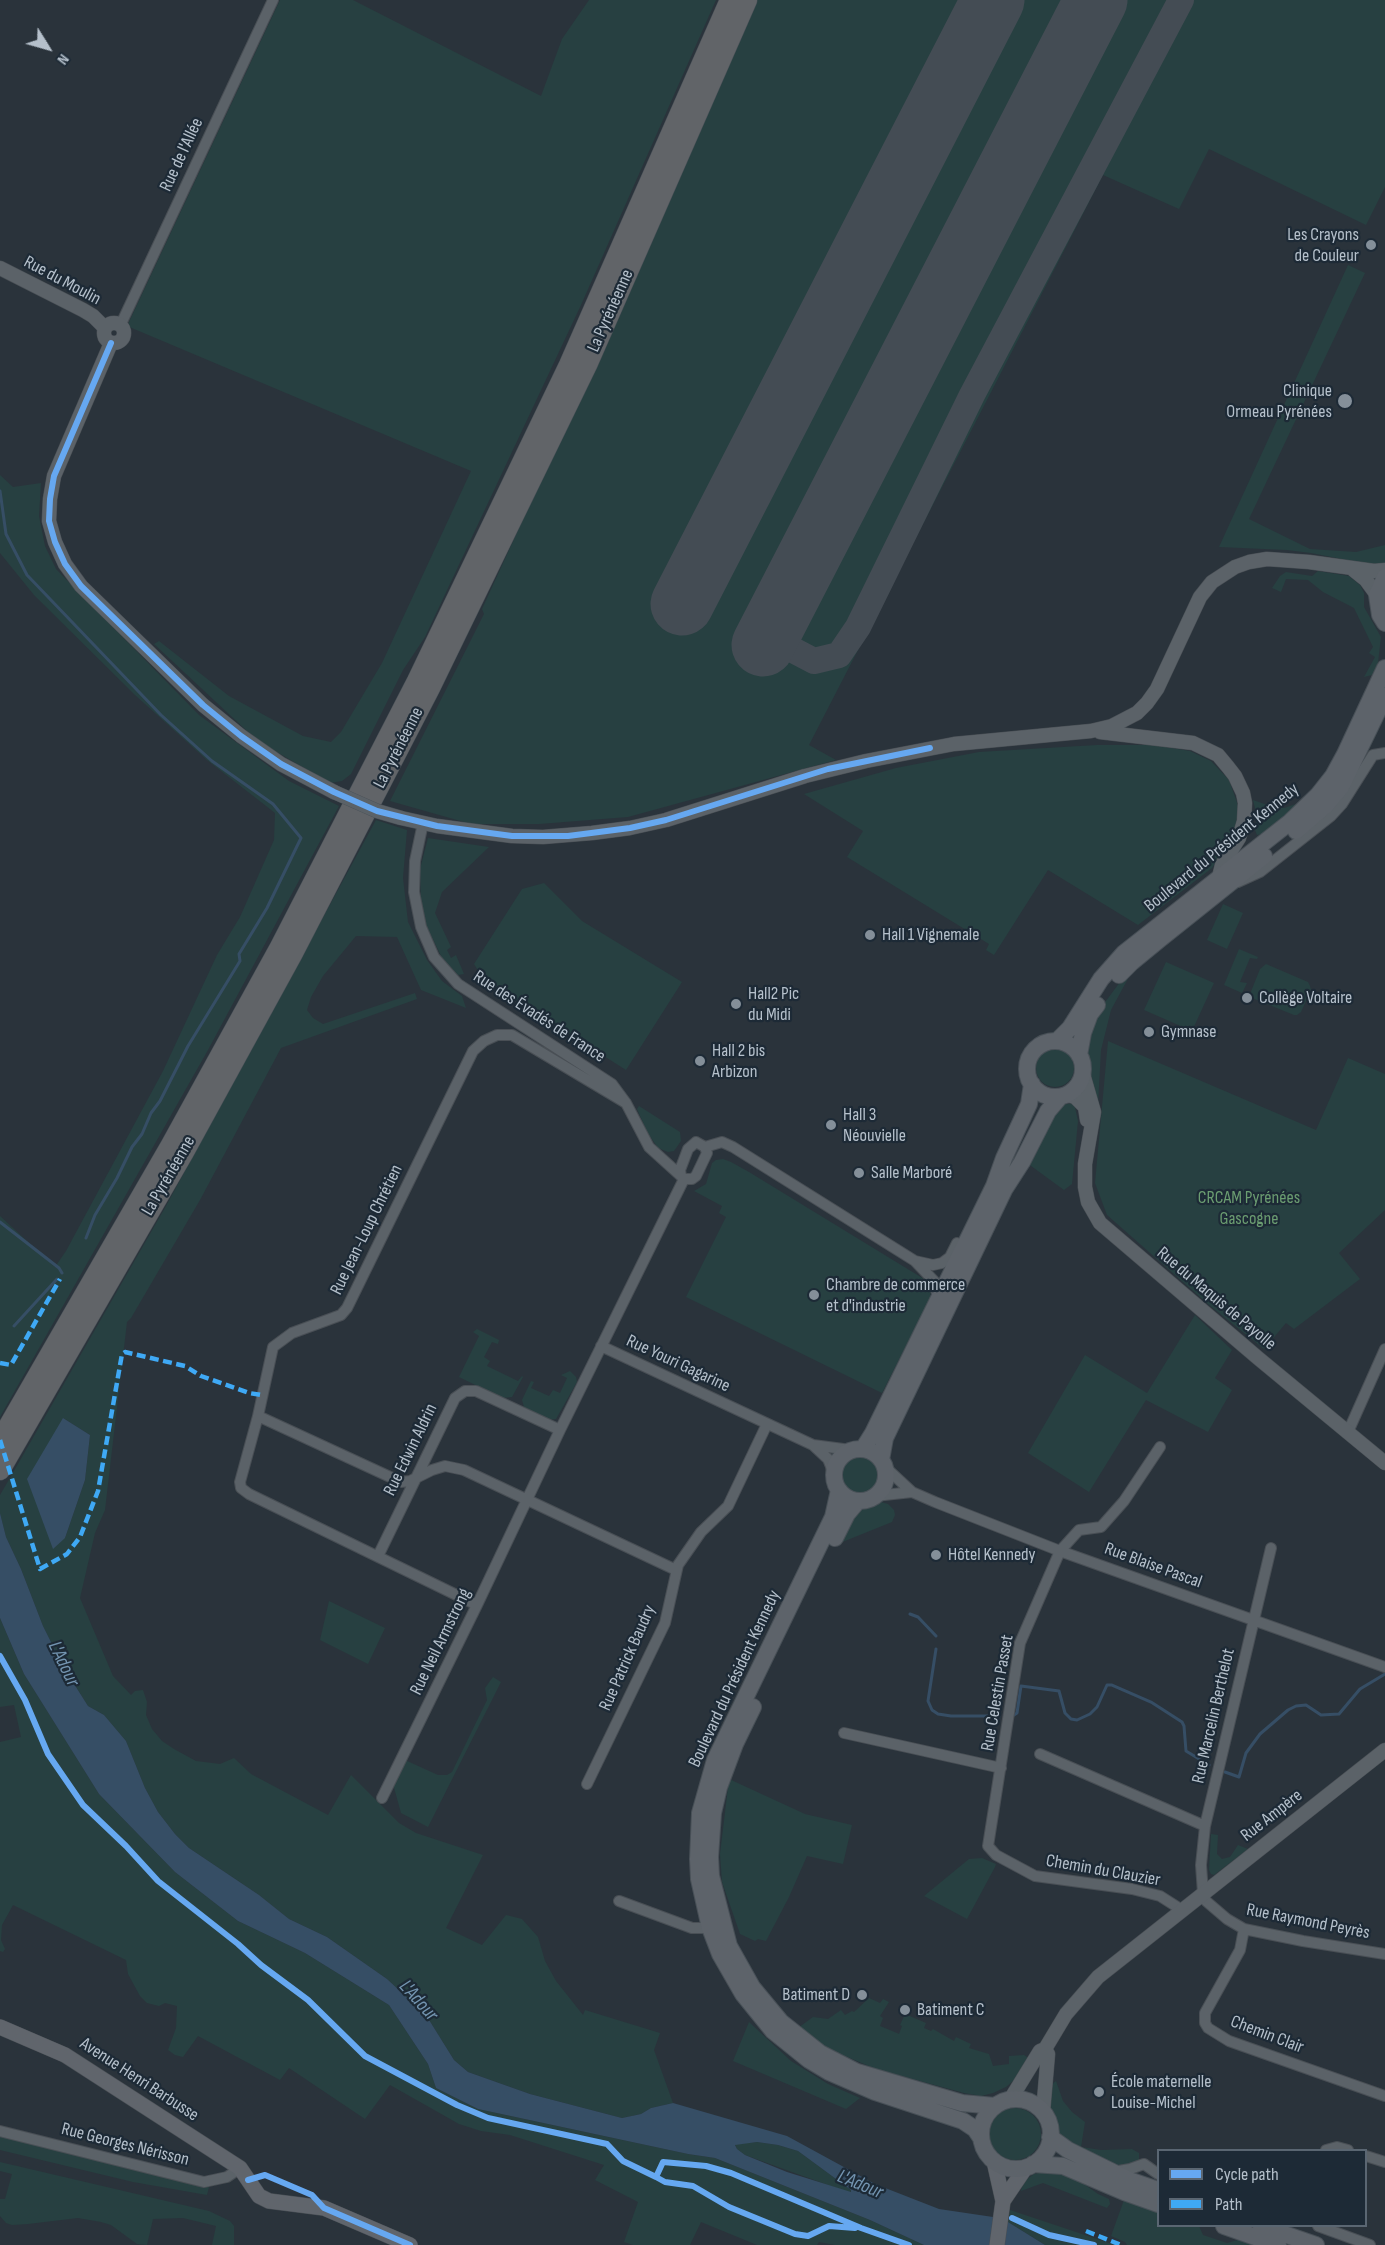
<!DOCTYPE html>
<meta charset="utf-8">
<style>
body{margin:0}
#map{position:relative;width:1385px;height:2245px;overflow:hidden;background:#2a333b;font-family:"Sofia Sans Condensed",sans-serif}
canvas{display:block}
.legend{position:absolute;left:1157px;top:2149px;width:210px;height:78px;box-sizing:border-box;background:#1d2a36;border:2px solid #5a6672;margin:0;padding:8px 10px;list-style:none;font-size:18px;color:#b5c0cb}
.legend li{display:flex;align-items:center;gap:12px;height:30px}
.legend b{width:30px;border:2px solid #5a6672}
.north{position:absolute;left:18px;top:18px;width:60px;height:60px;-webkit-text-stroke:4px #1d2a36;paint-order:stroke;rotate:127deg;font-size:16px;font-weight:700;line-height:24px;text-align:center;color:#b5c0cb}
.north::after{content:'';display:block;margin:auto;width:21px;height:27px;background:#b5c0cb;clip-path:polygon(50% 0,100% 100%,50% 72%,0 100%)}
</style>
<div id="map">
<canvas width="1385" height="2245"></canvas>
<ul class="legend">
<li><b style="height:8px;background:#66a8f1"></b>Cycle path</li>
<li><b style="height:8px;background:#3fa9f5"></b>Path</li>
</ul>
<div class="north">N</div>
</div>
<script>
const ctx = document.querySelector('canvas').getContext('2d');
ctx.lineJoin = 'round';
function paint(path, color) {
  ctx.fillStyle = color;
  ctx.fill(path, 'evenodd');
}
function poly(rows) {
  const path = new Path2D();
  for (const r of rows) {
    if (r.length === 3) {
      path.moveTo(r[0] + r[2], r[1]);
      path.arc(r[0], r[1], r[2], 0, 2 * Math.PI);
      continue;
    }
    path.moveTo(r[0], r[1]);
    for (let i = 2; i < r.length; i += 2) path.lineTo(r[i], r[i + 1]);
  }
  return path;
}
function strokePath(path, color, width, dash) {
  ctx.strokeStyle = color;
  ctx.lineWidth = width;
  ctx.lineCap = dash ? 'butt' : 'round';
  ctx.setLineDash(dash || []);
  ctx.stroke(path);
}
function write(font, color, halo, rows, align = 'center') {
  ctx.font = font + ' "Sofia Sans Condensed",sans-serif';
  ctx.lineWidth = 4.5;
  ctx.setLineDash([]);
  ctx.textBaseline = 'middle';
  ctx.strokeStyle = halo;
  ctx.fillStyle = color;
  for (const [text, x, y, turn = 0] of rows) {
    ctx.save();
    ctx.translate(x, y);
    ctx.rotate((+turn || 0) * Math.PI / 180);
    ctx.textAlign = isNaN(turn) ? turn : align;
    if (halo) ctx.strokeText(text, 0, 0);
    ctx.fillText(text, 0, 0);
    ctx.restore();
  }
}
paint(poly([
 [280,0,353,0,541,96,562,39,589,0,716,0,581,305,425,637,403,670,351,774,342,781,330,783,270,748,247,731,154,644,159,641,229,696,303,736,331,742,341,732,382,663,471,471,127,326],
 [757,0,1385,0,1385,187,1366,225,1209,149,1179,209,1103,175,809,745,836,760,628,817,539,824,471,824,390,801,484,614,482,609,649,244],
 [1348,265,1365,273,1249,519,1310,549,1356,552,1385,545,1385,563,1379,566,1372,565,1311,553,1287,550,1219,547],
 [0,475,13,487,41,483,39,516,45,546,56,569,199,715,289,781,339,806,208,1050,0,1417,0,1216,55,1267,66,1251,163,1071,217,955,240,917,274,840,275,813,207,760,135,695,34,595,0,553],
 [1318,571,1349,576,1360,585,1364,593,1364,607,1381,637,1378,663,1372,675,1364,677,1375,657,1369,653,1373,647,1354,608,1323,592,1308,580,1286,579,1281,592,1272,588,1280,576,1286,572,1312,576],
 [1097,745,1154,745,1190,751,1211,761,1229,780,1239,808,1233,838,1212,868,1138,925,1048,870,994,955,986,950,989,944,847,857,863,831,804,794,896,768,979,752],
 [1253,800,1273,807,1284,808,1296,804,1296,807,1262,834,1257,835,1255,830,1257,816],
 [376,820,407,830,403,878,408,922,427,960,442,981,462,996,466,1008,421,990,397,937,356,936,323,976,311,997,307,1010,313,1018,323,1024,415,993,417,999,281,1048,200,1200,131,1318,127,1322,105,1510,95,1533,80,1598,113,1676,131,1695,135,1691,143,1690,147,1702,146,1715,152,1729,162,1741,174,1749,196,1761,220,1764,234,1758,251,1774,328,1815,351,1775,399,1823,416,1833,483,1855,446,1928,482,1945,506,1915,522,1919,538,1937,545,1961,556,1981,583,2015,585,2010,660,2033,654,2050,673,2103,651,2108,641,2114,622,2118,530,2094,468,2072,454,2060,426,2015,387,1979,327,1937,289,1919,259,1895,189,1848,175,1834,158,1812,145,1788,126,1741,104,1715,88,1706,64,1668,43,1626,21,1569,6,1537,0,1513,0,1495,7,1483,166,1206],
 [63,1418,90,1435,85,1480,65,1538],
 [428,838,489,847,442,892,435,913,451,947,447,950,451,958,456,955,464,974,458,975,442,958,426,925,421,901,420,869],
 [544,883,582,921,682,982,626,1070,484,980,474,964,522,889],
 [1223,904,1243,913,1227,949,1207,940],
 [1239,949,1258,957,1257,959,1250,958,1240,982,1247,983,1242,993,1224,985],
 [1166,962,1214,983,1192,1031,1144,1010],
 [1266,964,1308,982,1310,986,1311,990,1301,1012,1297,1015,1294,1015,1252,998,1250,994,1260,969],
 [1129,970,1131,973,1111,1010,1101,1050,1098,1105,1090,1079,1090,1069,1085,1047,1094,1017],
 [1108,1041,1316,1130,1348,1058,1385,1074,1385,1210,1339,1253,1360,1279,1294,1329,1286,1323,1264,1349,1208,1304,1107,1215,1095,1183],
 [1055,1068,19],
 [1074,1103,1078,1121,1072,1184,1064,1190,1027,1163,1061,1105],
 [639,1106,680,1132,681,1141,674,1151,668,1152,658,1148,647,1132,637,1109],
 [723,1159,731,1162,749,1172,924,1279,931,1288,930,1299,882,1393,686,1297,726,1217,719,1213,722,1206,694,1191,706,1184,712,1163,716,1160],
 [1195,1315,1232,1350,1215,1378,1232,1390,1208,1432,1146,1400,1089,1492,1028,1453,1085,1355,1147,1393],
 [477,1329,499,1340,498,1344,492,1342,484,1357,490,1361,487,1366,518,1381,522,1376,523,1377,512,1397,502,1398,459,1377,479,1336,473,1332],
 [570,1371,576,1377,577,1382,556,1419,548,1420,524,1407,522,1400,531,1381,534,1382,531,1388,549,1396,553,1390,560,1393,567,1378,561,1375],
 [860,1475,19],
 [878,1501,888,1504,894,1510,895,1515,892,1522,840,1543,855,1514],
 [329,1601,385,1628,368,1664,320,1640],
 [0,1618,24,1674,99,1794,175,1872,238,1921,305,1953,389,2005,428,2064,436,2088,478,2109,688,2154,715,2158,870,2220,924,2245,835,2245,819,2242,817,2245,757,2245,701,2222,690,2245,633,2245,624,2242,638,2202,595,2180,604,2165,510,2135,481,2131,459,2124,390,2085,365,2119,289,2068,280,2080,198,2036,183,2057,175,2055,168,2050,176,2028,177,2006,165,2003,159,2006,147,2003,140,1996,128,1974,126,1960,13,1905,2,1925,1,1940,5,1949,3,1952,0,1951,0,1742,21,1737,14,1705,0,1707],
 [493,1677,501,1682,428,1827,401,1813,393,1784,405,1760,438,1775,447,1775,452,1772,487,1700,485,1688],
 [729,1779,805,1814,852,1825,843,1864,807,1856,789,1897,766,1941,758,1939,755,1941,740,1934,722,1882,720,1854],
 [1211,1834,1218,1835,1217,1854,1222,1859,1230,1857,1238,1845,1248,1849,1214,1875,1211,1874,1209,1870],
 [982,1858,996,1864,995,1867,967,1919,924,1896,969,1859],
 [869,1998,880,2003,883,1999,889,2002,880,2016,883,2018,880,2026,897,2033,899,2034,902,2026,900,2025,905,2014,926,2023,924,2028,931,2031,933,2029,954,2041,956,2037,971,2044,969,2048,989,2054,993,2066,1009,2064,1009,2056,1024,2055,1030,2059,1019,2076,1006,2087,993,2093,981,2096,964,2093,876,2069,840,2054,821,2044,798,2028,813,2017,828,2019,841,2010,845,2015,852,2011,854,2012],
 [749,2022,791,2061,828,2084,860,2098,846,2109,733,2061],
 [1056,2081,1063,2101,1072,2112,1085,2122,1081,2147,1101,2150,1132,2149,1139,2153,1139,2162,1116,2169,1060,2137,1047,2099,1048,2087],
 [1015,2134,26],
 [0,2136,209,2187,207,2195,133,2182,0,2150],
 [757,2142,778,2145,798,2151,851,2190,850,2193,745,2155,737,2149,735,2144],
 [0,2162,209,2211,230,2221,234,2226,234,2245,212,2245,216,2226,183,2218,153,2219,147,2245,137,2244,111,2225,101,2222,78,2218,28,2224,12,2225,6,2223,0,2216,0,2199,5,2199,12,2174,0,2171],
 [1048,2171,1064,2173,1077,2179,1098,2194,1109,2199,1110,2204,1107,2208,1043,2183,1021,2191,1023,2182,1034,2174],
 [1124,2200,1158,2212,1158,2226,1199,2226,1203,2235,1227,2243,1241,2239,1257,2245,1127,2245,1125,2242,1111,2236],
 [1010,2210,1115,2245,1045,2245,1008,2222]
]), '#274041');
paint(poly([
 [63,1418,90,1435,85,1480,65,1538,53,1549,27,1479],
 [0,1513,6,1537,21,1569,43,1626,64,1668,88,1706,104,1715,126,1741,145,1788,158,1812,175,1834,189,1848,259,1895,289,1919,327,1937,387,1979,426,2015,454,2060,468,2072,530,2094,622,2118,641,2114,651,2108,673,2103,787,2136,875,2184,939,2209,993,2217,1008,2222,1045,2245,924,2245,870,2220,715,2158,688,2154,478,2109,436,2088,428,2064,389,2005,305,1953,238,1921,175,1872,99,1794,24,1674,0,1618],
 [757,2142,778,2145,798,2151,851,2190,851,2192,787,2172,745,2155,737,2149,735,2145]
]), '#364e65');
strokePath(poly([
 [0,491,6,534,27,575,161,715,212,761,273,804,301,838,267,908,239,954,240,961,188,1046,160,1101,151,1113,142,1134,132,1147,117,1178,95,1215,86,1238],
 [0,1222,59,1268,62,1273],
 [14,1326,57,1279],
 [910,1614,918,1617,936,1636],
 [936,1649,928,1701,932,1710,938,1714,951,1716,999,1716],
 [1014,1715,1017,1713,1021,1686,1059,1691,1065,1713,1071,1719,1077,1720,1090,1714,1097,1707,1107,1685,1112,1685,1151,1702,1182,1722,1184,1726,1186,1751,1209,1765],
 [1225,1772,1239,1777,1246,1753,1260,1734,1288,1710,1296,1706,1306,1705,1321,1715,1339,1714,1360,1689,1385,1674]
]), '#364e65', 3);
strokePath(poly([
 [774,640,814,661,839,655,858,627,972,395,1181,0]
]), '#444c54', 26);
strokePath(poly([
 [682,604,993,0],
 [763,645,1096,0]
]), '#444c54', 63);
const minor = poly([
 [121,324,273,0],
 [423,823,415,861,414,892,421,927,434,957,458,984,612,1084,626,1103,649,1147,681,1176],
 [1238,882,1260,872,1331,816,1342,804,1373,755,1385,753],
 [626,1103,512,1035,497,1035,484,1041,473,1051,347,1308,341,1315,292,1333,273,1347,258,1416,401,1482,410,1481,432,1470,445,1466,464,1470,676,1570],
 [696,1142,705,1147,707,1153,696,1176,692,1179,684,1179,681,1176,680,1170,688,1149,696,1142],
 [705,1147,722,1142,733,1147,915,1261,934,1281,938,1298],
 [915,1261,933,1265,942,1263,950,1257,957,1243],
 [601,1346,813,1445,828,1459,834,1474],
 [258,1416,240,1482,241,1488,249,1494,477,1605],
 [1348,1432,1385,1349],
 [813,1445,851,1450],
 [1160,1447,1124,1501,1101,1527,1079,1530,1060,1551,1020,1643,988,1846,996,1855,1035,1876,1132,1889,1160,1896,1182,1910],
 [885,1467,912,1492,935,1502,1060,1551,1385,1667],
 [875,1496,912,1492],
 [1271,1548,1205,1826,1201,1865,1203,1893,1206,1901,1227,1919,1244,1929,1303,1941,1385,1954],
 [378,1556,455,1398,465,1391,476,1391,560,1430],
 [844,1733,1001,1768],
 [1040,1754,1205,1826],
 [587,1784,665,1623,678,1565,701,1532,728,1506,767,1424],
 [382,1798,477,1605,560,1430,684,1179],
 [619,1901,692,1928,710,1928],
 [1244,1929,1240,1950,1205,2013,1205,2023,1208,2028,1229,2041,1385,2096],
 [0,2131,204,2182,227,2177,240,2168],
 [1326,2150,1337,2147,1348,2150],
 [1366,2156,1385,2162],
 [1113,2172,1130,2169,1144,2164,1158,2174],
 [1318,2226,1370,2245]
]);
const tertiary = poly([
 [0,268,83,310,93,316,105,328],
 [114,333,10],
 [111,343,54,476,50,499,49,521,55,542,65,564,81,586,203,705,241,736,281,764,334,792],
 [1351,568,1366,580,1377,595],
 [1100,732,1193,743,1218,755,1228,767,1235,776,1243,793,1245,803,1244,821,1239,838,1222,865,1219,877],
 [401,818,437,826,512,836,543,837,592,833,630,828,666,820,805,776,866,761,954,744,1091,731,1112,726,1137,713,1147,703,1157,689,1200,597,1212,582,1235,567,1249,562,1267,559,1309,562,1374,571,1385,570],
 [1083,1074,1094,1112,1085,1164,1085,1187,1088,1202,1100,1223,1258,1358,1385,1463],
 [1067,1095,1075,1097,1085,1107,1087,1120],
 [1010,2100,1040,2051,1045,2049,1066,2014,1098,1977,1385,1750],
 [1043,2112,1048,2054,1045,2049]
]);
const secondary = poly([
 [0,2027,65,2055,240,2168,259,2196,269,2201,324,2208,410,2245],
 [994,2161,1003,2201,997,2245],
 [1003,2201,1026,2167]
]);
const primary = poly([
 [1385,577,1377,595,1380,615,1385,623],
 [1296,831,1325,806,1341,787,1385,696],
 [1119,975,1132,962,1160,939,1264,856],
 [1057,1041,1070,1028,1101,979,1124,953,1290,822,1318,795,1333,776,1345,754,1385,668],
 [1055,1069,28],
 [1079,1055,1083,1033,1090,1014,1097,1005],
 [863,1449,873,1433,994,1186,1004,1158,1029,1104,1032,1084],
 [860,1475,26],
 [881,1460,885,1438,1004,1190,1022,1162,1048,1111,1060,1097],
 [839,1490,833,1517,715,1760,700,1813,698,1859,699,1879,710,1928,720,1954,743,1994,773,2031,809,2060,829,2072,875,2092,963,2121,975,2129,981,2138],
 [835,1538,847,1514,858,1501],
 [753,1707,735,1744,719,1787,713,1813,710,1857,711,1876,729,1946,752,1987,781,2022,820,2053,857,2072,962,2103,995,2106],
 [1016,2134,35],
 [1050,2137,1068,2150,1129,2180,1158,2190],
 [1033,2164,1063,2166,1124,2192,1158,2204],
 [1224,2226,1278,2245],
 [1261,2226,1316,2245]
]);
const motorway = poly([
 [0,1441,171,1145,280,947,417,681,569,365,730,0],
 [0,1470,184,1152,293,953,430,688,587,365,747,0]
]);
strokePath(minor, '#494f55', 12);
strokePath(tertiary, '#494f55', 15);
strokePath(secondary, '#494f55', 16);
strokePath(primary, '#485057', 18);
strokePath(motorway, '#474f56', 21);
strokePath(minor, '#5b6268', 10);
strokePath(tertiary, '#5b6268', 14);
strokePath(secondary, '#60656c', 15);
strokePath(primary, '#5d636a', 16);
strokePath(motorway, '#616468', 20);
const tertiaryBridge = poly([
 [334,792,377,811,401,818]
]);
strokePath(tertiaryBridge, '#494f55', 15, []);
strokePath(tertiaryBridge, '#5b6268', 14);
strokePath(poly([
 [0,1363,11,1365,60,1279],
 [0,1440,40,1569,67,1554,80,1537,98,1491,122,1354,125,1352,185,1366,201,1376,249,1393,261,1395],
 [1086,2231,1121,2245]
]), '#3fa9f5', 4.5, [9, 4.5]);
strokePath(poly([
 [111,343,54,476,50,499,49,521,55,542,65,564,81,586,203,705,241,736,281,764,334,792,377,811,437,826,512,836,568,836,630,828,666,820,828,769,930,748],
 [0,1656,25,1700,48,1754,83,1805,126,1846,158,1881,238,1944,261,1965,308,2000,365,2056,457,2105,488,2118,607,2144,623,2161,656,2177,663,2162,706,2166,731,2173,861,2228,909,2245],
 [656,2177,665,2182,693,2186,729,2207,795,2234,808,2236,829,2226,855,2228],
 [248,2180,265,2175,312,2195,324,2208,410,2245],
 [1012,2218,1049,2235,1094,2245]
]), '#66a8f1', 6);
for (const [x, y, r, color] of [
 [1371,245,6,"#848f99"],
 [1345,401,8,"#848f99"],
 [870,935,6,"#848f99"],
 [1247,998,6,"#848f99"],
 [736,1004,6,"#848f99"],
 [1149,1032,6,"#848f99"],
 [700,1061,6,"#848f99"],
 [831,1125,6,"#848f99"],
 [859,1173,6,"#848f99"],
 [814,1295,6,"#848f99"],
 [936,1555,6,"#848f99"],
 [862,1995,6,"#848f99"],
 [905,2010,6,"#848f99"],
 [1099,2092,6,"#848f99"]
]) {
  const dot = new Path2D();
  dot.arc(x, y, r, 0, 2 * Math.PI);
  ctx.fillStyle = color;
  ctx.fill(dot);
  strokePath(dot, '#1d2a36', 2);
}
write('18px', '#b5c0cb', '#1d2a36', [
 ["Rue de l'Allée",182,155,-65],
 ["Rue du Moulin",62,281,28],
 ["La Pyrénéenne",611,311,-66],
 ["La Pyrénéenne",399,748,-63],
 ["Boulevard du Président Kennedy",1222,848,-39],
 ["Rue des Évadés de France",539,1017,33],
 ["La Pyrénéenne",169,1176,-60],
 ["Rue Jean-Loup Chrétien",367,1230,-64],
 ["Rue du Maquis de Payolle",1216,1299,40],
 ["Rue Youri Gagarine",678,1364,25],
 ["Rue Edwin Aldrin",411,1450,-64],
 ["Rue Blaise Pascal",1153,1566,20],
 ["Rue Neil Armstrong",441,1642,-64],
 ["Rue Patrick Baudry",628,1658,-66],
 ["Boulevard du Président Kennedy",735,1679,-65],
 ["Rue Celestin Passet",998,1693,-80],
 ["Rue Marcelin Berthelot",1214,1716,-77],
 ["Rue Ampère",1272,1816,-38],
 ["Chemin du Clauzier",1103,1871,10],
 ["Rue Raymond Peyrès",1308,1922,11],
 ["Chemin Clair",1267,2035,21],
 ["Avenue Henri Barbusse",139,2080,33],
 ["Rue Georges Nérisson",125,2145,14]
]);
write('18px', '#b5c0cb', '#1d2a36', [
 ["Les Crayons",1359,235,"right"],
 ["de Couleur",1359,256,"right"],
 ["Clinique",1332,391,"right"],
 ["Ormeau Pyrénées",1332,412,"right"],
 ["Hall 1 Vignemale",882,935],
 ["Hall2 Pic",748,994],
 ["du Midi",748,1015],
 ["Collège Voltaire",1259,998],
 ["Gymnase",1161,1032],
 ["Hall 2 bis",712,1051],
 ["Arbizon",712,1072],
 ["Hall 3",843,1115],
 ["Néouvielle",843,1136],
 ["Salle Marboré",871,1173],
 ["Chambre de commerce",826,1285],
 ["et d'industrie",826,1306],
 ["Hôtel Kennedy",948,1555],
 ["Batiment D",850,1995,"right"],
 ["Batiment C",917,2010],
 ["École maternelle",1111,2082],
 ["Louise-Michel",1111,2103]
], 'left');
write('18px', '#6b9d71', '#1d2a36', [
 ["CRCAM Pyrénées",1249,1198],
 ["Gascogne",1249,1219]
]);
write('italic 20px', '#7394b0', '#1d2a36', [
 ["L'Adour",63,1664,64],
 ["L'Adour",418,2001,48],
 ["L'Adour",860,2185,22]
]);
</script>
